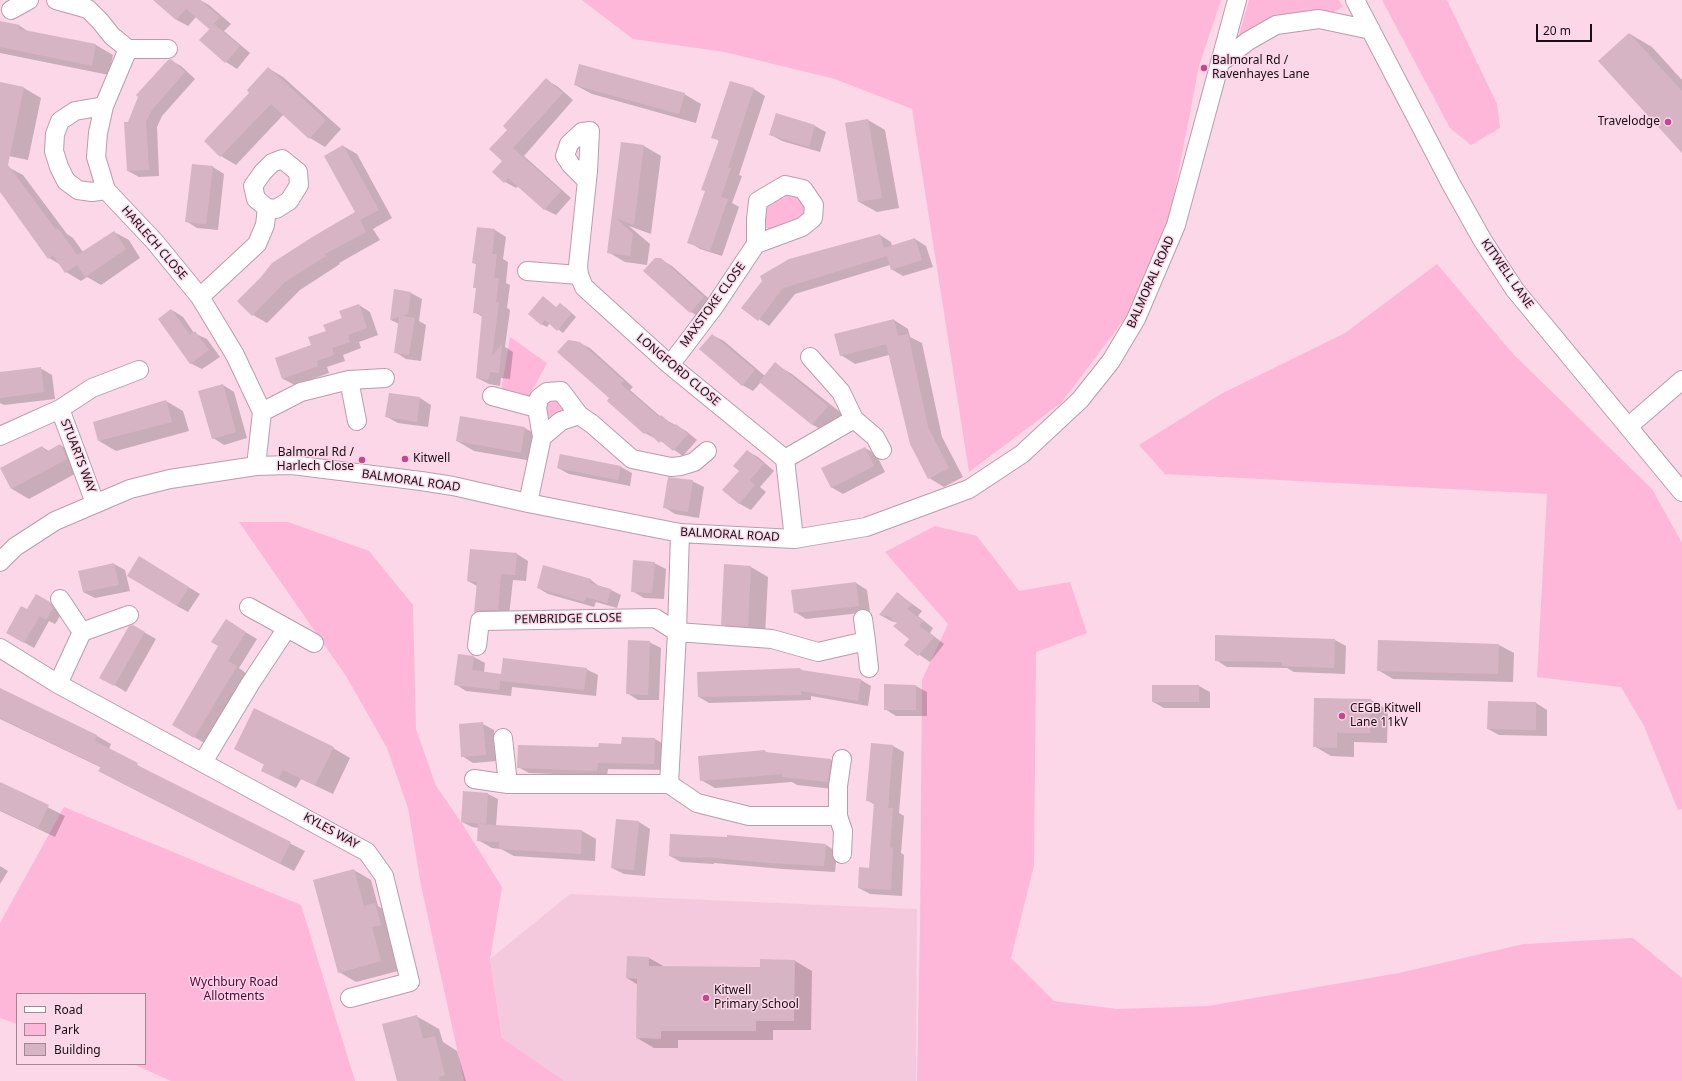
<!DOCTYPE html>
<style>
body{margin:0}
#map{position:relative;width:1682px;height:1081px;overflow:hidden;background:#fbd7e7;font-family:"Noto Sans",sans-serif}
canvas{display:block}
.legend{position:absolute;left:16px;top:993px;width:130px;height:72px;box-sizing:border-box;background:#fbd7e7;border:1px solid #a18793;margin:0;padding:5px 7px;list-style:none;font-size:12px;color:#1a0e14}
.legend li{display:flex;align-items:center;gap:8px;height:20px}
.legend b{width:20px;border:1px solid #a18793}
.scale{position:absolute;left:1536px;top:24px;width:56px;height:18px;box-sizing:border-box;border:2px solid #1a0e14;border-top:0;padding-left:5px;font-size:12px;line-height:14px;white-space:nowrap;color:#1a0e14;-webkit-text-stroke:3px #fbd7e7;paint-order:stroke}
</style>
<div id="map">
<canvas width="1682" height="1081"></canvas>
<ul class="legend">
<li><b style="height:5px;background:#fff"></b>Road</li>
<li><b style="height:11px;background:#feb7d9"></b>Park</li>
<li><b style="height:11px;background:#d7b4c4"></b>Building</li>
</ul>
<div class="scale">20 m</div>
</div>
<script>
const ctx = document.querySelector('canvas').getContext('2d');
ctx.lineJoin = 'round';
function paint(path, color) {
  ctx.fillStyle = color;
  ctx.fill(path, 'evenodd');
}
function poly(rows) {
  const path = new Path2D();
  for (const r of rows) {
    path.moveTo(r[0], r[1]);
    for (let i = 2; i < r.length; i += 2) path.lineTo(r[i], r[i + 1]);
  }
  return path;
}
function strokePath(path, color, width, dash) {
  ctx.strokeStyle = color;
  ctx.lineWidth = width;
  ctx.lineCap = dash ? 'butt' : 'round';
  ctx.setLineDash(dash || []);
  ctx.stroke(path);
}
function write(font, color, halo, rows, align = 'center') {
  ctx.font = font + ' "Noto Sans",sans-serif';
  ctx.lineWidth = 3;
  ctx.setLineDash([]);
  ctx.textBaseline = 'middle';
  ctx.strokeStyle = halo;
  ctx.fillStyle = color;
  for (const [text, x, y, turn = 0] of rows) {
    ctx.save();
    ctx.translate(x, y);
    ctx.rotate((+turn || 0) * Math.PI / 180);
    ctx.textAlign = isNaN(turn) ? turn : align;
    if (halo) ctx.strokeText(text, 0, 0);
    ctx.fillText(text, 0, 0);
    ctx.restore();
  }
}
paint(poly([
 [570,894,917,909,916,1081,509,1081,490,959]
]), '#f5c9dd');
paint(poly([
 [582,0,1221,0,1199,66,1170,216,1129,313,1061,403,969,472,912,109,835,79,725,52,633,39],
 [1249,0,1339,0,1343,7,1330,14,1237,42],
 [1382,0,1447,0,1497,104,1500,128,1471,145,1450,128],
 [779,192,795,193,803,199,807,215,771,232,765,226,763,204],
 [1437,264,1514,355,1652,489,1682,543,1682,809,1678,810,1644,726,1621,687,1537,677,1547,494,1165,474,1139,445,1221,394,1345,333],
 [510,337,547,363,528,398,501,391],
 [560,395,566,413,555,419,547,416,542,406,548,397],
 [239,522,288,522,369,551,413,605,416,729,436,786,461,822,502,887,490,959,502,1038,564,1081,464,1081,421,885,408,808,387,748,346,676],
 [935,526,977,536,1019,591,1070,582,1087,633,1036,652,1034,865,1011,958,1054,1001,1117,1009,1208,1006,1399,973,1524,944,1633,938,1682,978,1682,1081,917,1081,920,926,922,680,948,624,885,552],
 [64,807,301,905,355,1081,171,1081,133,1064,145,1064,145,994,17,994,17,1024,0,1018,0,923]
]), '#feb7d9');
paint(poly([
 [155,0,200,0,209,5,231,24,224,31,250,53,237,69,226,62,201,40,211,29,196,17,188,26,177,20],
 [0,22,20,26,29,32,96,45,113,55,109,75,0,53],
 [1630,34,1652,47,1682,80,1682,152],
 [170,60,181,66,195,79,162,116,157,127,159,176,139,177,128,171,129,123],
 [268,68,283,77,341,129,325,147,310,138,284,114,236,165,221,156,205,141,251,93],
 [546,80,557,86,573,100,524,156,571,198,556,215,544,209,518,186,516,188,505,182,504,161,508,130],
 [0,83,24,88,41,98,28,160,4,155,0,153],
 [575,85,684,94,701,104,696,123,592,94],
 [754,89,765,96,739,175,742,176,732,203,739,207,722,256,700,249,689,242,706,192,719,141,713,137],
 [777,114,815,126,826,132,820,152,782,141,771,135],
 [868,120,885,130,899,208,877,212,859,202,846,123],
 [622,143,644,146,661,156,651,234,629,226,650,244,647,265,625,262,608,252],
 [343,146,357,154,392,218,373,229,380,240,339,263,340,264,300,290,267,323,253,315,239,301,357,213],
 [193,165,213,167,224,174,218,230,197,228,186,221],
 [8,167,23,175,67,234,73,238,83,252,114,232,129,240,140,258,101,285,87,277,81,281,66,272,61,265,49,258,0,191,0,173],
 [478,228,495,230,506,237,503,259,508,262,506,283,510,285,507,308,510,310,505,347,513,352,510,379,501,378,500,386,489,384,477,378,483,317,474,312,477,289,474,287,477,265,473,262],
 [880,235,891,242,892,246,915,239,926,246,933,267,903,276,891,269,890,265,795,294,769,326,742,307],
 [660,259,672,266,715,304,702,319,691,312,645,271],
 [395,290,411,293,422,299,419,321,426,325,421,361,406,359,395,352,399,324,391,320],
 [543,298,557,308,565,307,576,317,563,333,550,323,547,327,541,324],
 [359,305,370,312,378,335,359,342,361,348,343,355,345,361,327,367,329,373,295,385,283,379,276,358,312,345],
 [172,310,183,317,194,333,207,339,220,357,202,369,190,363],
 [894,320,908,329,910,337,922,343,942,437,963,477,944,487,929,478,889,355,855,364,841,355],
 [712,335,724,341,765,376,775,364,792,374,845,416,830,434,813,425,761,382,753,391,742,385],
 [580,343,590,348,633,387,630,390,661,417,686,431,697,440,683,456,655,437,654,438,645,433,610,398],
 [40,368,52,375,55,399,4,405,0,403,0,373],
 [223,385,234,392,247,438,224,445,213,438],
 [420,398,431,405,428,427,398,423,387,417],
 [166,401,183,411,189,431,116,451,99,441],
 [461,417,525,428,542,438,538,462,474,451,457,441],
 [60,445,78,455,84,469,29,499,12,489,1,469,42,447,49,451],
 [865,448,876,454,885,472,843,494,831,487],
 [747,451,758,457,774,471,760,487,766,492,751,510,740,504,724,490,740,471],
 [560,455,621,467,632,473,630,486,569,474,558,468],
 [692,481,704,487,699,518,675,514,664,507],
 [471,550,517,554,528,561,526,581,513,580,509,616,486,619,475,612,477,586,468,581],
 [654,563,666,569,664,599,644,598,632,591],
 [114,564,125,570,130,591,95,598,83,592],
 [150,564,200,594,188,612,177,606],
 [725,565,751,567,768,577,765,636,739,634,722,624],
 [591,580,600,587,611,590,621,595,617,608,596,602,594,607,548,594,538,588],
 [856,583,867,590,870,612,806,619,795,612],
 [897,593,922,611,918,616,933,628,930,633,944,644,930,662,905,645,910,638,898,623,891,621,880,615],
 [36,595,60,609,62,613,55,624,49,621,34,648,7,633,27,610],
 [133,626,156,639,126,692,101,677],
 [237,627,257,639,239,668,247,674,206,744,174,725],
 [1335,640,1346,646,1345,674,1294,672,1287,668,1227,667,1216,660],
 [1379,641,1499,645,1514,653,1513,682,1393,679,1378,670],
 [649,642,661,648,659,700,638,700,627,693],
 [474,657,485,663,484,673,502,675,586,669,598,675,596,696,512,687,511,696,466,691,455,684],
 [800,669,804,671,861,680,871,686,868,706,811,696,811,700,709,703,699,697],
 [916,686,927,692,927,716,896,716,885,709],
 [1153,686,1199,686,1210,692,1210,708,1164,708,1153,702],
 [0,690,97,736,111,744,109,749,151,773,305,851,294,871,114,779,100,771,102,768,0,719],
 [1371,700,1388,710,1387,743,1354,742,1354,757,1331,756,1314,746],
 [1488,702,1536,703,1547,710,1547,736,1499,735,1488,729],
 [483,724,494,730,497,761,473,763,462,756],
 [655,739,665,745,664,770,608,769,607,776,529,773,518,767,599,748],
 [893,746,904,752,899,813,904,816,901,853,904,855,902,896,870,894,859,888,870,869,875,805,867,800],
 [333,748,350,758,333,794,301,779,296,788,262,771,265,765,235,749],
 [765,751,769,754,831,760,845,768,842,790,797,785,792,782,715,788,701,780],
 [0,783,65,816,55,837,0,811],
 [464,792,488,794,498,799,496,826,582,831,596,839,595,861,514,856,501,849,492,848,478,840,479,828,472,827,462,822],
 [639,822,650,829,645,876,624,874,612,868],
 [826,845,837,852,835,872,783,869,714,863,714,864,681,862,670,856],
 [0,866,8,871,0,884],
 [354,870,371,880,378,906,392,914,398,935,389,937,398,971,356,982,339,972],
 [627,957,649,958,665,967,761,968,795,961,812,971,811,1030,773,1030,773,1040,678,1040,678,1048,654,1048,637,1038,638,985,627,978],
 [416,1016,439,1029,443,1042,457,1051,466,1081,398,1081]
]), '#0003');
paint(poly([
 [153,0,200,0,220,17,209,29,186,9,176,20],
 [0,21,20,25,19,29,96,44,92,66,0,47],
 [214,24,240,46,225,63,199,40],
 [1629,33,1682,91,1682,153,1598,61],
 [171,59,185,72,152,110,146,121,149,170,127,171,124,122,128,122,138,97,136,95,168,60],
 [579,64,685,93,679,114,574,85],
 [268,67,326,120,309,139,271,104,220,157,204,141,249,93,247,90],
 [546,78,563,93,513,148,561,191,544,210,508,178,504,183,492,172,502,161,489,149,507,130,503,126],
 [730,81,754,88,728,168,731,168,721,197,728,199,710,251,687,243,705,191,701,190,719,140,711,138],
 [0,82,24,87,8,165,56,230,58,228,77,255,114,231,126,249,85,277,77,265,65,273,53,255,48,259,0,192],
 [776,113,815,125,809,147,769,135],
 [868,119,882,198,858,202,845,123],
 [621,142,644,145,634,225,616,218,633,234,630,256,607,253],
 [343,145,379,210,360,220,366,232,325,254,326,256,285,282,252,316,237,301,261,277,272,263,314,236,355,212,324,156],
 [192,164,213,166,206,224,185,222],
 [477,227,495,229,492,254,497,254,494,278,499,278,496,302,499,302,492,356,502,344,499,373,490,372,488,380,476,378,482,314,473,313,476,288,473,288,476,264,472,263],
 [880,234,885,252,884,248,915,238,922,260,891,270,887,256,783,288,758,321,741,308,762,281,760,276,789,259],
 [655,258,661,258,704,297,690,313,643,271],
 [394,289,411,292,408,314,402,316,415,318,409,355,394,353,399,317,390,320],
 [543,296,556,307,560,303,572,313,557,331,545,320,541,325,528,314],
 [359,304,367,328,348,335,350,342,332,348,334,355,317,361,318,366,282,379,275,358,311,345,308,337,326,331,323,325,342,318,339,311],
 [171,309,190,335,195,331,209,350,190,364,158,319],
 [894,319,898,336,908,334,928,427,949,468,928,479,910,444,886,344,840,356,834,334],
 [712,334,755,370,742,386,699,349],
 [568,340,580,342,624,381,621,384,659,417,661,415,674,426,676,424,688,434,673,451,661,441,659,443,647,431,644,434,607,401,609,398,557,352],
 [775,362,828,406,812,425,759,382],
 [41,367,44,392,0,398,0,372],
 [223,384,236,432,212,439,198,391],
 [389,393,420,397,417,422,385,417],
 [166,400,172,422,98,441,93,422],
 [460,416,525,427,521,453,456,441],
 [60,444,67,459,11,489,0,468,42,446,46,452],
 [865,447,874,466,831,488,821,468],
 [747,450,764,464,750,480,755,485,739,504,722,490,739,471,733,466],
 [560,454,621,466,618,480,557,468],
 [668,477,693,480,688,512,663,508],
 [470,549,517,553,515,575,501,574,498,610,480,610,474,613,477,582,467,581],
 [139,556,189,587,177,606,127,576],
 [633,560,655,562,652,593,631,592],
 [114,563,119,585,83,592,78,571],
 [724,564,751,566,748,627,721,625],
 [543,565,591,579,590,583,611,589,607,603,586,597,584,602,537,588],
 [856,582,859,606,794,613,791,590],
 [897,592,912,604,907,609,923,621,919,626,934,637,918,656,904,645,909,639,893,626,897,623,888,616,879,615],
 [36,594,50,602,53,608,46,620,40,616,24,643,6,633,21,606,27,609],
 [226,619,246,632,228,661,237,666,194,738,172,725,218,646,211,642],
 [133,625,145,632,114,686,99,678,129,626],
 [1215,635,1335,639,1334,668,1282,666,1282,662,1215,661],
 [628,640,650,641,648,695,626,694],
 [1378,640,1499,644,1498,674,1377,671],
 [458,654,474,656,472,670,501,674,503,658,587,668,584,690,501,681,501,678,499,690,454,685],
 [800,668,801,670,861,679,858,701,801,691,801,695,698,697,697,672],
 [884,684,916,685,916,710,884,710],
 [1152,685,1199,685,1199,702,1152,702],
 [0,688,97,735,95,741,138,763,137,765,291,842,280,864,98,771,101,767,0,718],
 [1314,698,1371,699,1370,733,1337,733,1337,748,1313,747],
 [1488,701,1536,702,1536,730,1487,729],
 [254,708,334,747,315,785,283,770,278,779,261,771,264,764,234,749],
 [483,722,486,755,461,757,459,724],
 [622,737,655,738,654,764,598,763,597,771,517,768,518,745,598,747,599,743,621,744],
 [871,743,893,745,888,808,893,808,890,847,893,848,891,890,858,888,859,867,869,868,874,802,866,801],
 [765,750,765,752,831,759,828,782,782,777,782,774,700,781,698,756],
 [0,782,49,805,38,828,0,810],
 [463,791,488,793,486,824,461,822],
 [616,819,639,821,634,870,611,868],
 [478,824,582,830,581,854,499,849,499,842,477,841],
 [670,834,727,837,727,835,826,844,824,866,770,863,703,857,703,858,669,856],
 [354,869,364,906,375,903,381,925,372,927,381,961,338,973,313,880],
 [627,956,649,957,649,966,760,967,760,959,795,960,794,1021,756,1021,756,1031,661,1031,661,1039,636,1038,637,979,626,978],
 [417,1015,423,1039,435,1036,445,1075,439,1077,440,1081,397,1081,382,1024]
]), '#d7b4c4');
const minor = poly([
 [56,0,88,9,100,21,112,36,128,49,168,49],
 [1355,0,1451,184,1483,241,1515,290,1682,492],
 [11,10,29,0],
 [128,49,104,106,98,133,96,157,106,190,155,242,200,297,235,355,262,412,256,466],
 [1221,62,1248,41,1276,25,1319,19,1371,30],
 [104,106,75,111,60,121,55,134,54,151,59,167,66,181,78,190,92,192,106,190],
 [587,181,571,165,565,156,569,144,582,132,590,131,588,171,578,266,579,275,584,287,670,365,785,459,794,539],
 [527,271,579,275],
 [200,297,257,244,265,225,267,208,256,199,253,186,263,172,272,163,282,159,298,172,299,185,289,201,276,209,267,208],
 [810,357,841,392,854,419,875,437,882,450],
 [670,365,714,307,756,244,756,219,758,201,785,185,803,189,814,205,813,218,802,227,756,244],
 [349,380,357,421],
 [561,391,579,415,561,421,542,437,537,408,539,398,547,392,561,391],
 [492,396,537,408],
 [60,409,95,503],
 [262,412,301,392,349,380,385,378],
 [579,415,592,424,632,459,671,467,681,466,694,462,707,451],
 [1629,426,1682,380],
 [0,436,60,409,92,388,139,370],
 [785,459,854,419],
 [528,503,542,437],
 [680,533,677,632,669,784,697,803,749,816,838,816],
 [0,562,15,547,55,521,130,489,170,479,256,466,292,465,421,481,453,486,528,503,680,533,794,539,866,527,969,489,1022,454,1080,400,1111,361,1136,319,1176,225,1237,0],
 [249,607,314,643],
 [82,632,129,615],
 [866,641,869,668],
 [477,646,480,621,655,618,677,632,772,639,818,652,866,641,863,619],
 [0,648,58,684,367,852,384,876,410,982,350,998],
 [58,684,82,632,60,599],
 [503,738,508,784],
 [842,759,838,786,838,816,843,831,842,854],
 [203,762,250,684,287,628],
 [474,779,508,784,669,784]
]);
strokePath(minor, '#bd9bab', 20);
strokePath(minor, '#fff', 18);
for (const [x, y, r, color] of [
 [1204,68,4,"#c74690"],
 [1668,122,4,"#c74690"],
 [405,459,4,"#c74690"],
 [362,460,4,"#c74690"],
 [1342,716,4,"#c74690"],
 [706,998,4,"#c74690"]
]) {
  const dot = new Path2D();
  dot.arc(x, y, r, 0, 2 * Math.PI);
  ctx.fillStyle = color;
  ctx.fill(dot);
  strokePath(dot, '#fbd7e7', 1.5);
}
write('12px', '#1a0e14', '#fbd7e7', [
 ["Balmoral Rd /",1212,61],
 ["Ravenhayes Lane",1212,75],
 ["Travelodge",1660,122,"right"],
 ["Balmoral Rd /",354,453,"right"],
 ["Harlech Close",354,467,"right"],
 ["Kitwell",413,459],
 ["CEGB Kitwell",1350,709],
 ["Lane 11kV",1350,723],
 ["Kitwell",714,991],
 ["Primary School",714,1005]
], 'left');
write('12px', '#1a0e14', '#fbd7e7', [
 ["HARLECH CLOSE",154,243,49],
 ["KITWELL LANE",1507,274,55],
 ["BALMORAL ROAD",1151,282,-66],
 ["MAXSTOKE CLOSE",713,305,-54],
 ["LONGFORD CLOSE",678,370,40],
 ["STUARTS WAY",78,456,69],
 ["BALMORAL ROAD",411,481,8],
 ["BALMORAL ROAD",730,535,3],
 ["PEMBRIDGE CLOSE",568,619,-1],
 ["KYLES WAY",331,831,29]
]);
write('12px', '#59003a', '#fbd7e7', [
 ["Wychbury Road",234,983],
 ["Allotments",234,997]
]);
</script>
